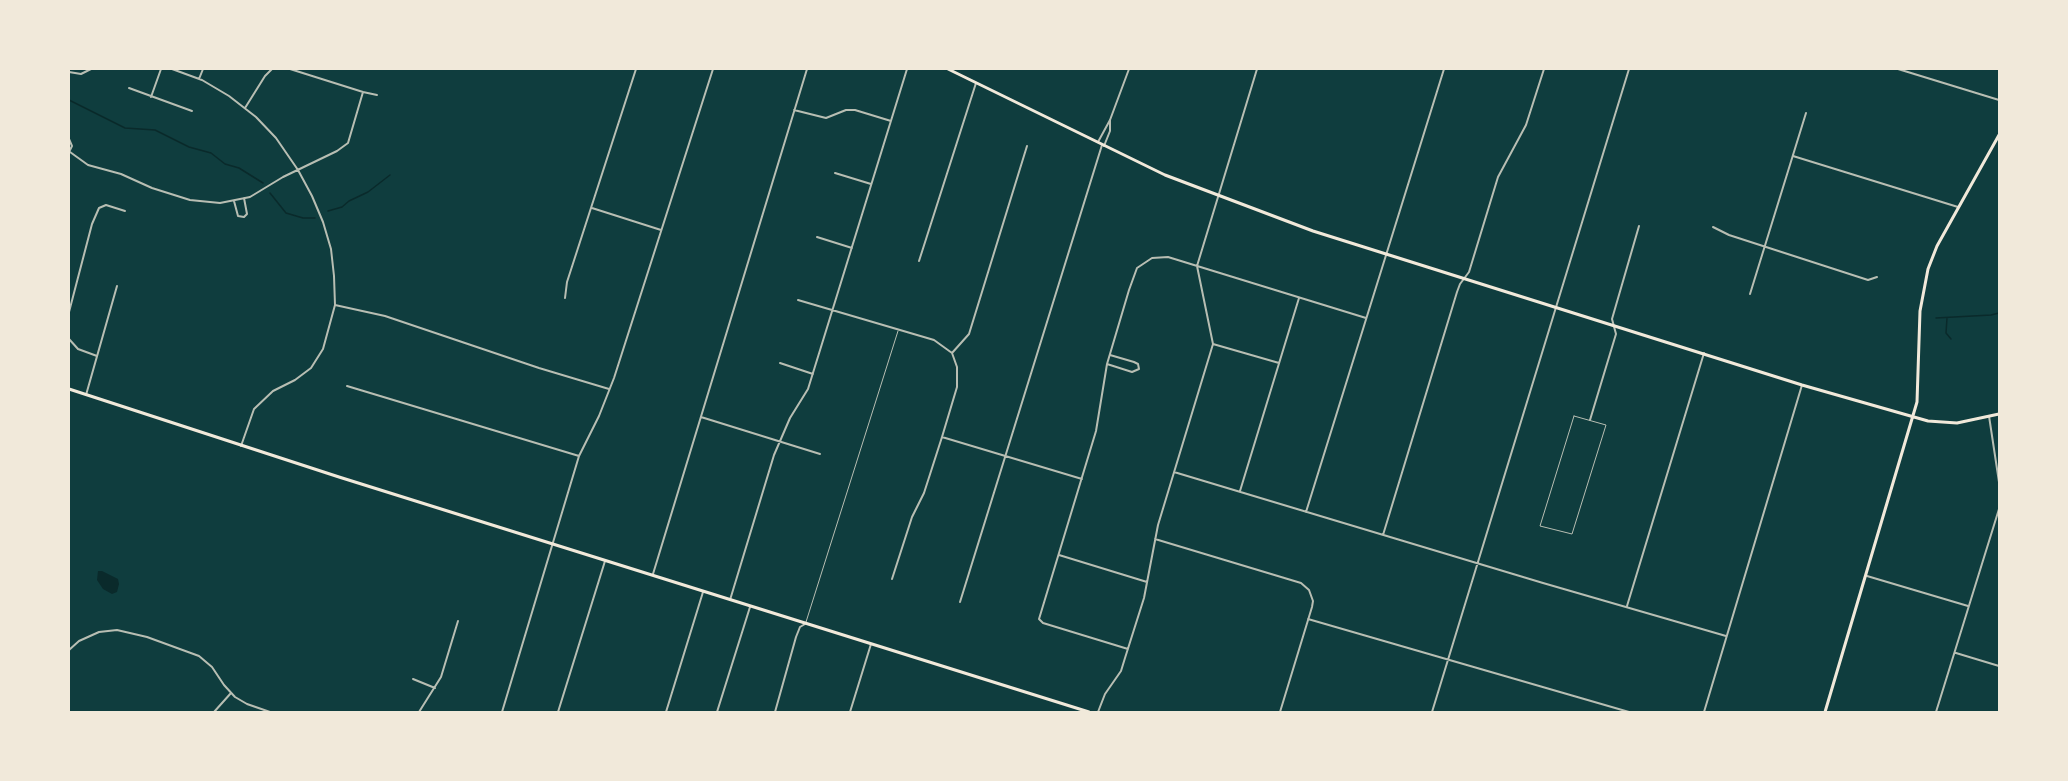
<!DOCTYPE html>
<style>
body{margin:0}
#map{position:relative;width:2068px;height:781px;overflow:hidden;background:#0f3d3e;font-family:Karla,sans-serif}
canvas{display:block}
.frame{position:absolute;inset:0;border:70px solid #f1e9da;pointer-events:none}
</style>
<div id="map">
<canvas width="2068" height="781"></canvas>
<div class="frame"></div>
</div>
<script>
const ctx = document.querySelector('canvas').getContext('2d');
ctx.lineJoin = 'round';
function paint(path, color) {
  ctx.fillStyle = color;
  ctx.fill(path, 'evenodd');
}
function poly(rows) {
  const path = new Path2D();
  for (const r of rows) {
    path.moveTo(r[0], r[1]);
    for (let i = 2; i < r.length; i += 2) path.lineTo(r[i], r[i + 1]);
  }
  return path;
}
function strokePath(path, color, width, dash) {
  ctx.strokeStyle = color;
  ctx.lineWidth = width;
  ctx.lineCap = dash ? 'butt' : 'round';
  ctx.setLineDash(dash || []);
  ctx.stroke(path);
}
paint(poly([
 [98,571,102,571,118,579,119,584,117,592,112,594,103,589,97,580]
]), '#0a2a2b');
strokePath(poly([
 [69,100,125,128,155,130,189,147,211,153,225,164,239,168,263,183],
 [270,193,286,213,303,218,315,218],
 [328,211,342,207,349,201,368,192,390,175],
 [1936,318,1991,315,1999,313],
 [1947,318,1946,333,1951,339]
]), '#0a2a2b', 1.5);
strokePath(poly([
 [1574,416,1606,425,1572,534,1540,526,1574,416],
 [806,622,898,331]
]), '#b8beb3', 1);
strokePath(poly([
 [172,69,202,80,229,96,256,117,276,138,298,170,312,196,323,222,331,249,334,276,335,305,323,349,311,368,295,380,273,391,254,409,241,446],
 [1898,69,1999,100],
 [69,72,81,74,91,69],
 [199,79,203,69],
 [129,88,192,111],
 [363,92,377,95],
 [151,97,161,69],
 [245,108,265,76,272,69],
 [794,110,826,118,846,110,855,110,891,121],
 [69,139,72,146,69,152],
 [1098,142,1110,120,1129,69],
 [1104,146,1110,131,1110,120],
 [70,152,88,165,121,174,152,188,190,200,220,203,250,197,283,177,337,151,348,143,363,92,290,69],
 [1793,156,1958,207],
 [835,173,871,184],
 [234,201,238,216,244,217,247,214,244,198],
 [592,208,661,230],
 [1713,227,1729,235,1868,280,1877,277],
 [817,237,852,248],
 [919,261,976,83],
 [1750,294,1806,113],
 [565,298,567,282,636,69],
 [798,300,934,340,952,353,957,367,957,387,942,437,924,493,912,517,892,579],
 [335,305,385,316,539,368,609,389],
 [69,312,92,224,99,208,106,205,125,211],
 [69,339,78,349,97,356],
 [1213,344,1279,363],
 [952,353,969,334,1027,146],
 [780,363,813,374],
 [1107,364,1132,372,1139,369,1138,364,1134,362,1110,355],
 [347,386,579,456],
 [86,395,117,286],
 [1989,416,1999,482],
 [701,417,820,454],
 [1590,420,1616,334,1612,319,1639,226],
 [942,437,1082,479],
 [1174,472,1543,583,1726,636],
 [1240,491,1299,298],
 [1306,512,1444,69],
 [1383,535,1457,292,1460,284,1469,272,1498,177,1526,125,1544,69],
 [1155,539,1301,583,1309,590,1313,601,1312,607,1280,712],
 [1059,555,1147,582],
 [653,574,807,69],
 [1867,576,1968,606],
 [730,600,774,455,790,418,808,389,907,69],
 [960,602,1102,145],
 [1627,606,1704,353],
 [1308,619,1629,712],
 [1128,649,1043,623,1039,619,1096,431,1107,364,1129,290,1137,268,1152,258,1168,257,1366,318],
 [69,650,79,641,99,632,117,630,147,637,199,656,212,667,224,685,235,697,247,704,270,712],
 [1956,653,1999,666],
 [413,679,435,688],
 [214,712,231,693],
 [419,712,441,677,458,621],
 [502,712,579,456,599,416,614,378,713,69],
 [558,712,605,561],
 [666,712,703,592],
 [717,712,750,607],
 [775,712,796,637,800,627,805,624],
 [850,712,871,644],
 [1098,712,1105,694,1121,671,1125,658,1144,598,1158,525,1213,344,1197,266,1257,69],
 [1432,712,1629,69],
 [1704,712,1802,385],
 [1936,712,1999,509]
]), '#b8beb3', 2);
strokePath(poly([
 [69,389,339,477,1089,712]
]), '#f1e9da', 3);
strokePath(poly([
 [948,69,1165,175,1313,231,1802,385,1928,421,1957,423,1999,414],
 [1825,712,1917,402,1920,311,1928,269,1937,246,1999,135]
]), '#f1e9da', 3);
</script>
